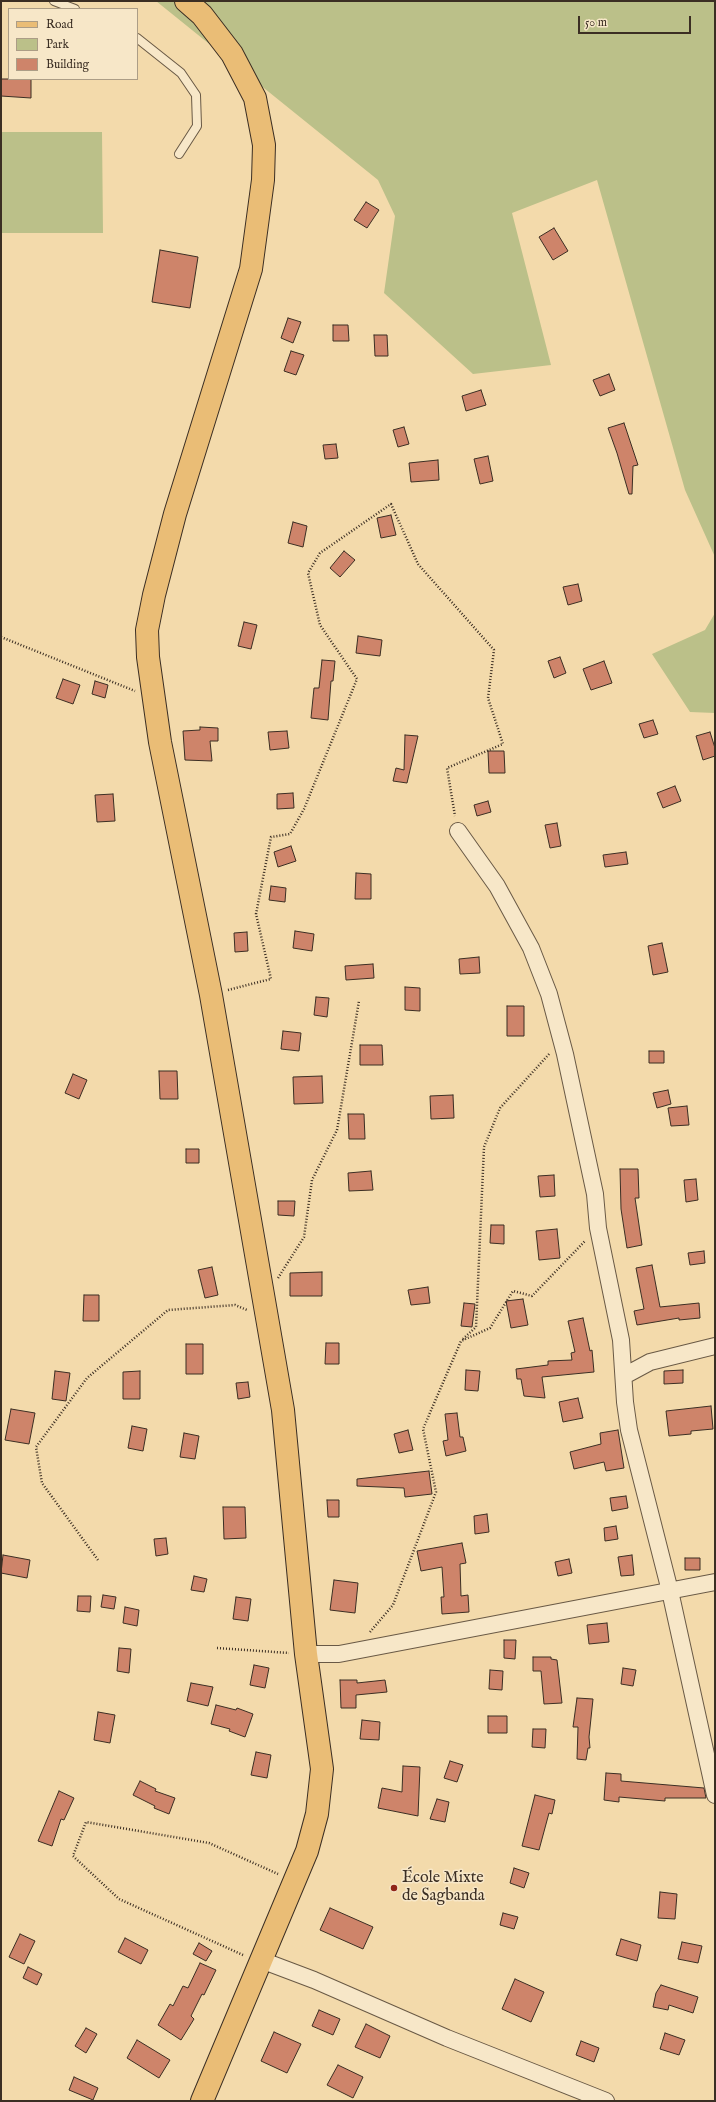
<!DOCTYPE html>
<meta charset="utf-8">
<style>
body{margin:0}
#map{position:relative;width:716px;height:2102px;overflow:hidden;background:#f3daab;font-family:"IM FELL English",serif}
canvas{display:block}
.frame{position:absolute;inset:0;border:2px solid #3b2e23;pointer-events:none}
.legend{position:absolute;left:8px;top:8px;width:130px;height:72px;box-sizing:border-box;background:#f7e7c8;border:1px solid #ac9d86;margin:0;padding:5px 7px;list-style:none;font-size:12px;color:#3b2e23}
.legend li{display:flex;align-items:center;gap:8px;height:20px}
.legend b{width:20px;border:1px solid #ac9d86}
.scale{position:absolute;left:578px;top:16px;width:113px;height:18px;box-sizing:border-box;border:2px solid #3b2e23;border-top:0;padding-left:5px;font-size:12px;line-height:14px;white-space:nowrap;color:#3b2e23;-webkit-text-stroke:3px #f7e7c8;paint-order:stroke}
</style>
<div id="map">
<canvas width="716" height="2102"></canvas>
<div class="frame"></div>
<ul class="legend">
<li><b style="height:5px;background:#eabd76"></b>Road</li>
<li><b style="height:11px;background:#bbc089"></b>Park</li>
<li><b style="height:11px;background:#ce846a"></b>Building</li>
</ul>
<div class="scale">50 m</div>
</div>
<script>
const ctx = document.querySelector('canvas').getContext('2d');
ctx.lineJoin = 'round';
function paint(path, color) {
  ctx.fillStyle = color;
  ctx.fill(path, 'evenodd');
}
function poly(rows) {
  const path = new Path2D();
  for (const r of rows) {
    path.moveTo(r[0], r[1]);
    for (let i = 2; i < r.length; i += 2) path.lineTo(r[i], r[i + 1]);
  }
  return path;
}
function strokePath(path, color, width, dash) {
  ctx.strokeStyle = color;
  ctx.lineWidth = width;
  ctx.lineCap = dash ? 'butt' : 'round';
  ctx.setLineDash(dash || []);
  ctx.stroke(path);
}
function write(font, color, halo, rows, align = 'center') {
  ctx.font = font + ' "IM FELL English",serif';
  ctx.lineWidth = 3;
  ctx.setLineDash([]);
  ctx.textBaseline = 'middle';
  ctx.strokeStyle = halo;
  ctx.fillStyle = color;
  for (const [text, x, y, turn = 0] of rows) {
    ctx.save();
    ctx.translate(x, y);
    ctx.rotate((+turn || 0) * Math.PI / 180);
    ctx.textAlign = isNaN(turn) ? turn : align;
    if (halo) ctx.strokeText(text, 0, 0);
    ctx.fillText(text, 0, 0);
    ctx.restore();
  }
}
paint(poly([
 [156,1,715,1,715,557,685,490,597,180,512,213,551,365,473,374,384,293,395,216,378,180],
 [1,132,102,132,103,233,1,233],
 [715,613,715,713,690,712,652,654,705,630]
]), '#bbc089');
const building = poly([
 [1,79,31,79,31,98,1,96,1,79],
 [366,202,379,210,367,228,354,220,366,202],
 [554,228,568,251,553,260,539,237,554,228],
 [160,250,198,257,190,308,152,302,160,250],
 [288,318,301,322,293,343,281,338,288,318],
 [333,325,348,325,349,341,333,341,333,325],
 [374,335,387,335,388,356,375,356,374,335],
 [291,351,304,355,296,375,284,371,291,351],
 [609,374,615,390,600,396,593,380,609,374],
 [481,390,486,405,466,411,462,396,481,390],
 [624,423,638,465,633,466,632,494,629,494,617,453,608,428,624,423],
 [404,427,409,444,398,447,393,430,404,427],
 [336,444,338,458,325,459,323,445,336,444],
 [488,456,493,481,480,484,474,459,488,456],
 [438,460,439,480,411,482,409,463,438,460],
 [391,515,396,535,381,538,377,518,391,515],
 [293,522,307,526,303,547,288,543,293,522],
 [344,551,355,560,340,577,330,568,344,551],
 [578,584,582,601,568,605,563,587,578,584],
 [244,622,257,625,251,649,238,646,244,622],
 [358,636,382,640,380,656,356,653,358,636],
 [560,657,566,673,554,678,548,661,560,657],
 [322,660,335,661,333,681,331,681,328,720,311,718,314,688,319,688,322,660],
 [604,661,612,683,591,690,583,669,604,661],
 [63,679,80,685,73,704,56,698,63,679],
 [95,681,108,685,105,698,92,694,95,681],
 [653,720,658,734,644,738,639,724,653,720],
 [200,727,218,728,218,741,210,741,212,761,185,760,183,731,200,730,200,727],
 [287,731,289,748,270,750,268,732,287,731],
 [710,732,715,748,715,756,703,760,696,736,710,732],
 [405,735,418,736,407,783,393,781,396,768,404,770,405,735],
 [488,751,504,751,505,773,489,773,488,751],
 [675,786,681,801,663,808,657,793,675,786],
 [293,793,294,808,277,809,277,794,293,793],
 [113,794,115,821,97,822,95,795,113,794],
 [488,801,491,812,477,816,474,805,488,801],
 [557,823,561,846,550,848,545,825,557,823],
 [291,846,296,861,278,867,274,852,291,846],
 [626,852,628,864,605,867,603,855,626,852],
 [356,873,371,874,371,899,355,899,356,873],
 [271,886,286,888,285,902,269,900,271,886],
 [295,931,314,934,312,951,293,948,295,931],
 [247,932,248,951,235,952,234,933,247,932],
 [662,943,668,972,653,975,648,946,662,943],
 [479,957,480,973,460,974,459,959,479,957],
 [373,964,374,978,346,980,345,966,373,964],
 [405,987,420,988,420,1011,405,1010,405,987],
 [316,997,329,998,327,1017,314,1015,316,997],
 [507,1006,524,1006,524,1036,507,1036,507,1006],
 [283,1031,301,1033,299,1051,281,1049,283,1031],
 [360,1045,382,1045,383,1065,360,1065,360,1045],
 [649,1051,664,1051,664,1063,649,1063,649,1051],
 [159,1071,177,1071,178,1099,160,1099,159,1071],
 [73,1074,87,1080,79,1099,65,1093,73,1074],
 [322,1076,323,1103,294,1104,293,1077,322,1076],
 [668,1090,671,1104,657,1108,653,1093,668,1090],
 [453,1095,454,1118,431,1119,430,1096,453,1095],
 [687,1106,689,1125,671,1126,668,1108,687,1106],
 [348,1114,364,1114,365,1139,349,1139,348,1114],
 [186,1149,199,1149,199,1163,186,1163,186,1149],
 [620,1169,638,1169,639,1198,635,1198,642,1245,627,1248,621,1209,620,1169],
 [371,1171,373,1190,349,1191,348,1173,371,1171],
 [554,1175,555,1196,540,1197,538,1176,554,1175],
 [696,1179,698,1200,686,1202,684,1180,696,1179],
 [278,1201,295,1201,294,1216,278,1215,278,1201],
 [491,1225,504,1225,504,1244,490,1243,491,1225],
 [557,1229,560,1258,539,1260,536,1231,557,1229],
 [704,1251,705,1263,690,1265,688,1253,704,1251],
 [652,1265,660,1307,699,1303,700,1318,679,1320,679,1318,637,1325,634,1311,644,1309,636,1268,652,1265],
 [212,1267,218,1295,205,1298,198,1270,212,1267],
 [322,1272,322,1296,290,1296,290,1273,322,1272],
 [428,1287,430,1303,411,1305,408,1290,428,1287],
 [84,1295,99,1295,99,1321,83,1321,84,1295],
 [523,1299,528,1325,511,1328,506,1301,523,1299],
 [464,1303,475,1304,472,1327,461,1326,464,1303],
 [583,1318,590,1351,592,1350,594,1372,542,1377,545,1398,524,1396,521,1379,517,1379,516,1369,548,1365,548,1361,572,1360,571,1353,575,1352,568,1321,583,1318],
 [326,1343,339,1343,339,1364,325,1364,326,1343],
 [186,1344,203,1344,203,1374,186,1374,186,1344],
 [466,1370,480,1371,478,1391,465,1390,466,1370],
 [683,1370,683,1383,664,1384,664,1371,683,1370],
 [55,1371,70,1373,66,1401,52,1399,55,1371],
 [140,1371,140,1399,123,1399,123,1372,140,1371],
 [248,1382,250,1397,238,1399,236,1383,248,1382],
 [578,1398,583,1418,563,1422,559,1402,578,1398],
 [711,1406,713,1429,691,1431,691,1434,669,1436,666,1411,711,1406],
 [11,1409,35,1413,29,1444,5,1440,11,1409],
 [457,1413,460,1437,463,1437,466,1451,446,1456,443,1441,448,1440,445,1414,457,1413],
 [132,1426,147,1429,143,1451,128,1448,132,1426],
 [408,1430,413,1450,399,1453,394,1434,408,1430],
 [618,1430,624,1468,606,1471,604,1462,574,1469,570,1452,601,1444,600,1433,618,1430],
 [184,1433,199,1436,195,1459,180,1457,184,1433],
 [429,1471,432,1494,405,1497,404,1488,357,1486,357,1479,429,1471],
 [626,1496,628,1508,612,1511,610,1498,626,1496],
 [327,1500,339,1500,339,1517,328,1517,327,1500],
 [223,1507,245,1507,246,1538,224,1539,223,1507],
 [487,1514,489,1532,475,1534,474,1516,487,1514],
 [616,1526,618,1539,605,1541,604,1528,616,1526],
 [166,1538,168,1554,156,1556,154,1539,166,1538],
 [462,1543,466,1563,460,1564,461,1596,468,1595,469,1612,442,1614,441,1597,444,1597,442,1567,421,1571,417,1551,462,1543],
 [3,1555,30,1560,27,1578,1,1573,3,1555],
 [632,1555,634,1575,621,1576,618,1557,632,1555],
 [685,1558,700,1558,700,1570,685,1570,685,1558],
 [569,1559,572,1573,558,1576,555,1562,569,1559],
 [194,1576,207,1579,204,1592,191,1590,194,1576],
 [334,1580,358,1583,355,1613,330,1610,334,1580],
 [103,1595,116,1597,114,1609,101,1607,103,1595],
 [78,1596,91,1596,90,1612,77,1611,78,1596],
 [236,1597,251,1599,248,1621,233,1619,236,1597],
 [125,1607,139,1610,137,1626,123,1623,125,1607],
 [607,1623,609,1642,589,1644,587,1625,607,1623],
 [504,1640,516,1640,515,1659,504,1658,504,1640],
 [119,1648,131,1649,129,1673,117,1671,119,1648],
 [533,1657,551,1657,551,1659,557,1660,562,1703,544,1704,541,1671,533,1671,533,1657],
 [254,1665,269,1668,265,1688,250,1685,254,1665],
 [623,1668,636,1670,633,1686,621,1684,623,1668],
 [490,1670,503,1671,502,1690,489,1689,490,1670],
 [340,1680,357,1680,357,1683,385,1680,387,1692,356,1695,356,1708,341,1708,340,1680],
 [191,1683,213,1687,208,1706,187,1701,191,1683],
 [577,1698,593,1699,589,1737,590,1748,588,1748,586,1760,577,1759,578,1727,573,1727,577,1698],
 [216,1705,236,1710,237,1708,253,1714,245,1737,229,1731,230,1729,211,1724,216,1705],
 [98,1712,115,1715,110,1743,94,1740,98,1712],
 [488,1716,507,1716,507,1733,488,1733,488,1716],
 [362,1720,380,1722,379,1740,360,1739,362,1720],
 [533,1729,546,1729,545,1748,532,1747,533,1729],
 [256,1752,271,1755,267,1778,251,1775,256,1752],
 [450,1761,463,1765,457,1782,444,1778,450,1761],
 [403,1766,420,1767,418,1816,378,1808,382,1788,402,1792,403,1766],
 [606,1773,621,1774,621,1781,704,1788,706,1798,665,1798,665,1801,619,1797,619,1802,604,1800,606,1773],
 [140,1781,156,1789,155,1791,175,1798,169,1814,154,1808,155,1806,133,1795,140,1781],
 [59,1791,74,1798,64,1820,61,1819,52,1846,38,1841,59,1791],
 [535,1795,555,1800,552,1814,549,1813,539,1850,522,1846,535,1795],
 [437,1799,449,1802,445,1822,430,1819,437,1799],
 [514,1868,529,1873,524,1888,510,1883,514,1868],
 [660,1892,677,1894,675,1919,658,1918,660,1892],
 [330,1908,373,1927,363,1949,320,1930,330,1908],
 [503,1913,518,1917,514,1929,500,1925,503,1913],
 [20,1934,35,1941,24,1964,9,1957,20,1934],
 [125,1938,148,1950,141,1964,118,1952,125,1938],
 [621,1939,641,1945,637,1961,616,1955,621,1939],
 [682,1942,702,1946,698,1963,678,1959,682,1942],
 [199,1943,212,1951,206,1961,193,1954,199,1943],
 [200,1963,216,1970,204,1995,202,1994,191,2016,194,2019,181,2040,158,2025,170,2004,173,2006,183,1986,188,1988,200,1963],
 [28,1967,42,1974,37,1985,23,1978,28,1967],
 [515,1979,544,1992,531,2022,502,2009,515,1979],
 [661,1985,698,1997,693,2013,669,2005,668,2010,653,2007,656,1993,661,1985],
 [319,2010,340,2019,333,2035,312,2026,319,2010],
 [366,2024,390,2036,380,2058,355,2047,366,2024],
 [86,2028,97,2034,86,2053,75,2046,86,2028],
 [274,2032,301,2044,287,2073,261,2061,274,2032],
 [665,2033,685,2040,679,2055,660,2049,665,2033],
 [137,2040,170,2060,159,2078,127,2058,137,2040],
 [581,2041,599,2048,594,2062,576,2055,581,2041],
 [338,2065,363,2077,353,2098,327,2085,338,2065],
 [74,2077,98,2088,93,2100,69,2090,74,2077]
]);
paint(building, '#ce846a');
strokePath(building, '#3b2e23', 1);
const service = poly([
 [54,1,75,9],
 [137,38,181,73,196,95,197,126,179,154]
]);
const minor = poly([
 [458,831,497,886,531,948,549,994,565,1054,595,1194,598,1228,621,1340,625,1402,629,1430,670,1591,715,1795],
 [624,1376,650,1362,715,1346],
 [306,1654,339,1654,715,1582],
 [261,1960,314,1980,447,2038,606,2101]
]);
const primary = poly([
 [186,1,202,15,232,54,255,98,264,145,263,180,251,269,175,514,154,595,147,630,148,657,160,742,211,995,283,1410,306,1654,322,1769,317,1814,307,1851,202,2101]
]);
strokePath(service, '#695945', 10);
strokePath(minor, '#695945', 18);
strokePath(primary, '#3b2e23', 24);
strokePath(poly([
 [1,637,135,691],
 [228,990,271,979,256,914,271,837,290,834,304,809,357,679,320,625,308,573,320,553,391,504,418,564,494,650,488,698,503,744,447,768,455,816],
 [278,1278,304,1237,312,1180,337,1130,359,1001],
 [463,1339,476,1327,484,1147,500,1108,550,1053],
 [98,1560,42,1483,36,1447,87,1378,168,1310,235,1305,247,1310],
 [370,1632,393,1605,436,1492,423,1429,461,1341,490,1328,513,1291,532,1296,585,1241],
 [217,1648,289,1653],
 [243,1955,119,1899,73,1856,86,1822,209,1843,278,1874]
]), '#3b2e23', 2.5, [1, 2]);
strokePath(service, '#f7e7c8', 8);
strokePath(minor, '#f7e7c8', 16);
strokePath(primary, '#eabd76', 22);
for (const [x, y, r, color] of [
 [394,1888,4,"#8f2418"]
]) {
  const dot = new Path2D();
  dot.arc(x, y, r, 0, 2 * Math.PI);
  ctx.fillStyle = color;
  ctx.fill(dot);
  strokePath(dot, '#f7e7c8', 1.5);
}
write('16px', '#3b2e23', '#f7e7c8', [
 ["École Mixte",402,1879],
 ["de Sagbanda",402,1897]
], 'left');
</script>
